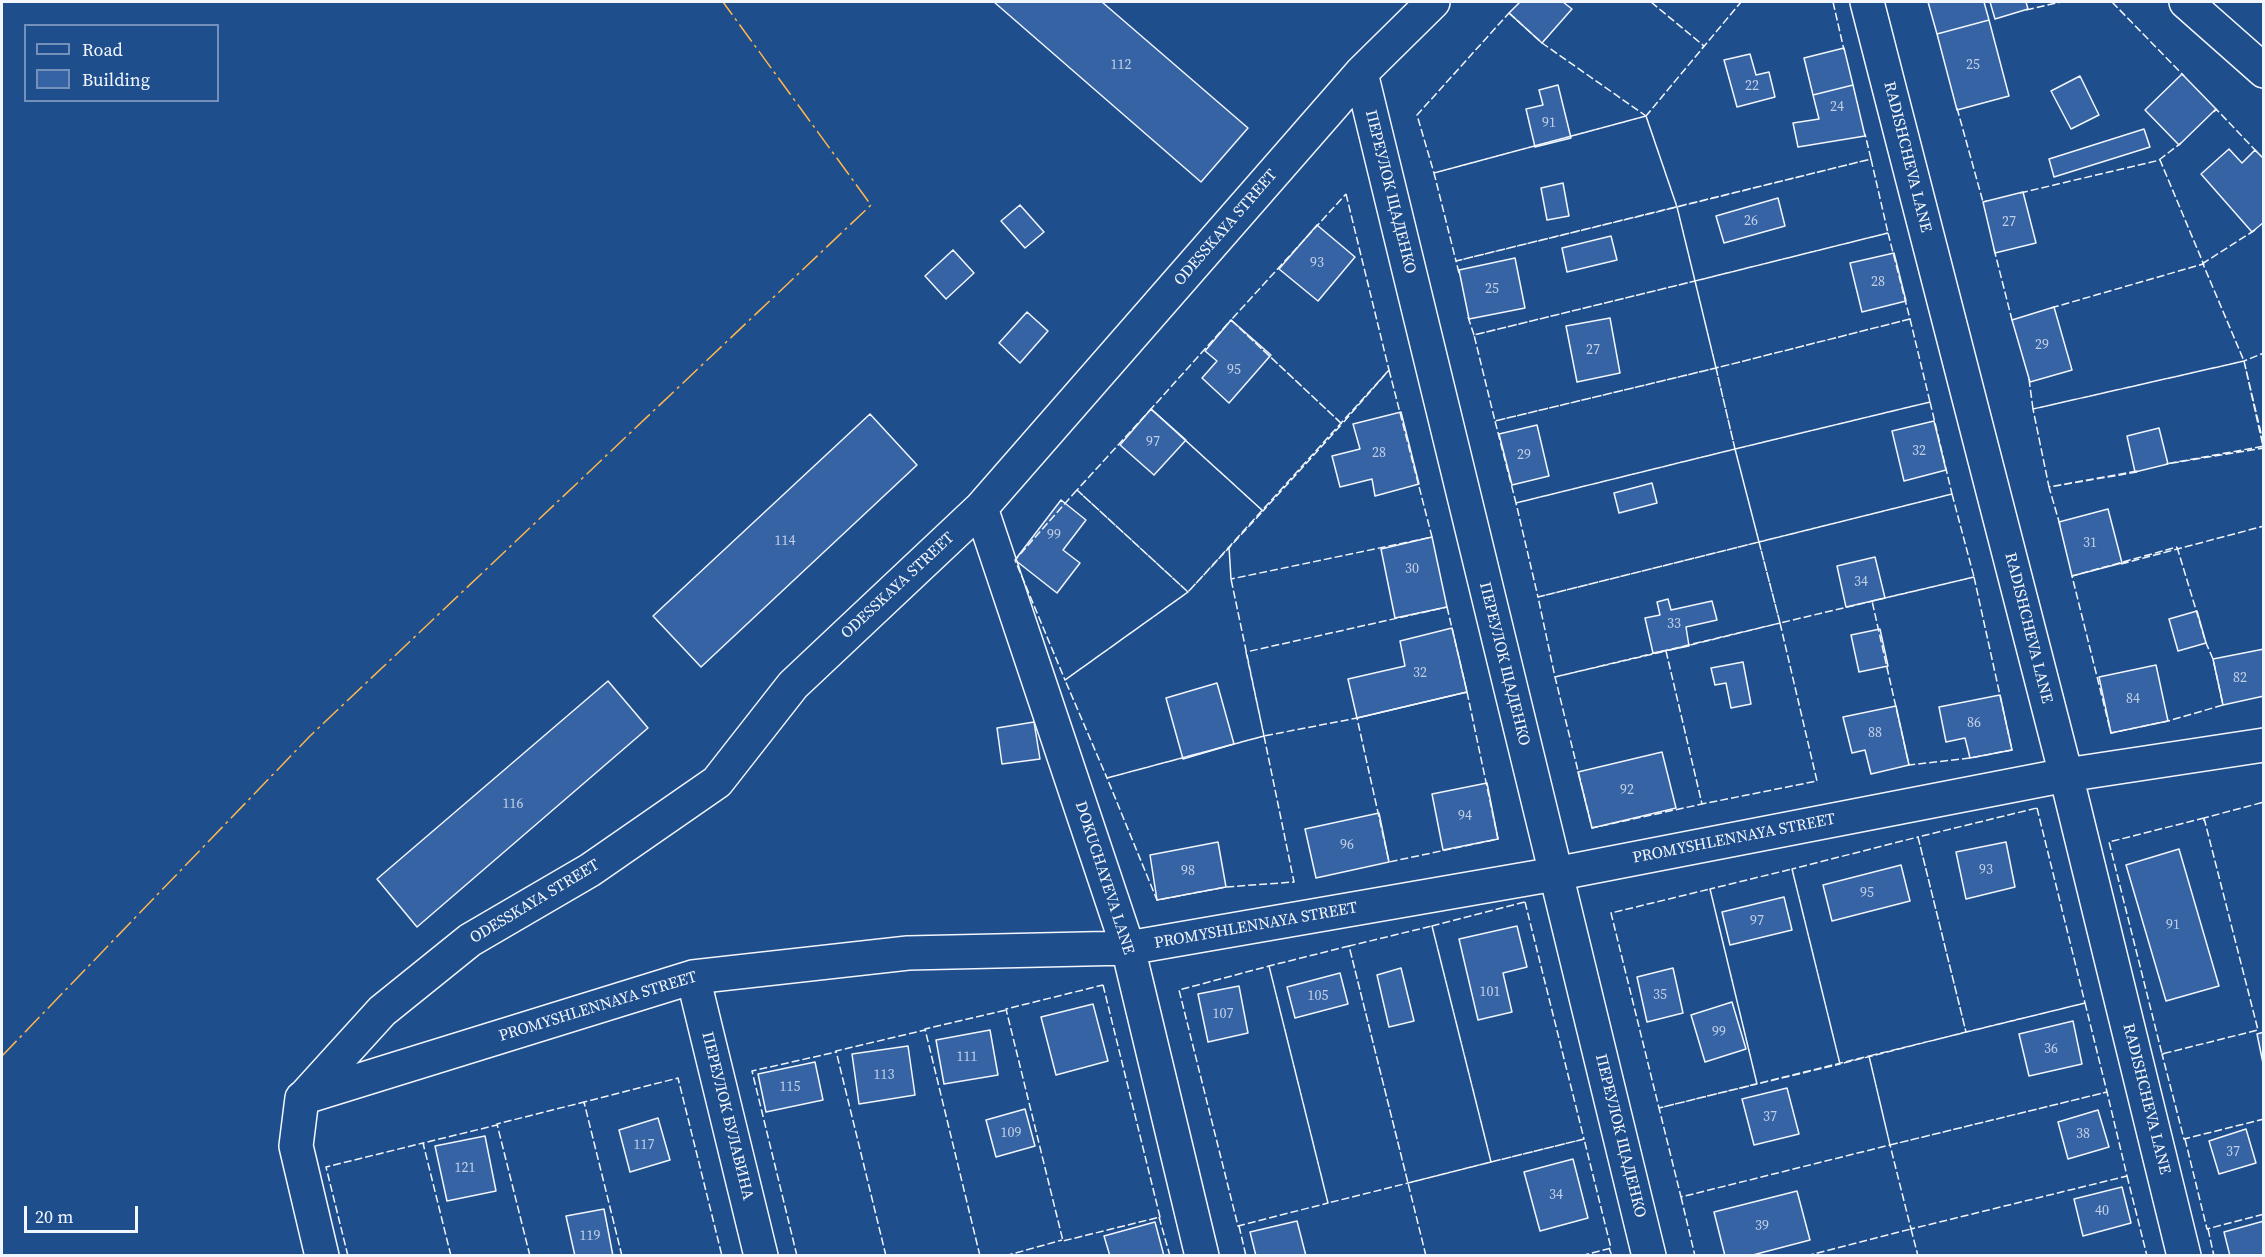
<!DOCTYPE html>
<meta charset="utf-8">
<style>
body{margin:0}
#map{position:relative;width:2265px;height:1257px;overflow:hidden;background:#1f4e8c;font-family:"Source Serif 4",serif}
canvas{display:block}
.frame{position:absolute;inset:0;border:3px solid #f2f6ff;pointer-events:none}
.legend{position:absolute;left:24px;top:24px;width:195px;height:78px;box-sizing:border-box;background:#1f4e8c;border:2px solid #7391ba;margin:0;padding:8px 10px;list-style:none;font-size:18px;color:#f2f6ff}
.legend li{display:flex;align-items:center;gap:12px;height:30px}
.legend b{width:30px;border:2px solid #7391ba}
.scale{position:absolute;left:24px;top:1206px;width:114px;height:27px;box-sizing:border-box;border:3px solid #f2f6ff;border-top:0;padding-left:8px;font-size:18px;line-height:21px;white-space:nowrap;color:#f2f6ff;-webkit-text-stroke:4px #1f4e8c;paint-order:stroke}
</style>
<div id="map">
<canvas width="2265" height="1257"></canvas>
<div class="frame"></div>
<ul class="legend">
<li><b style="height:8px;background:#1f4e8c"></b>Road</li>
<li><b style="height:16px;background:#3563a3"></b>Building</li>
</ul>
<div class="scale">20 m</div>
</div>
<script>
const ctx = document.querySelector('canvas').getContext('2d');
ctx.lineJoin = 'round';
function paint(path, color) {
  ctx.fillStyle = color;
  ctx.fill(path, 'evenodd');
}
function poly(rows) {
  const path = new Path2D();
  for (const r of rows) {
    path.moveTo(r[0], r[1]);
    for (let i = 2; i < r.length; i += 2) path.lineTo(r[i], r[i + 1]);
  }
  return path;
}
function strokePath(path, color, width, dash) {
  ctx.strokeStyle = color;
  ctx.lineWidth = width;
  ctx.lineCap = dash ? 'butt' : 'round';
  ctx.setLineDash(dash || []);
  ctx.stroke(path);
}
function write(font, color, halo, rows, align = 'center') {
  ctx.font = font + ' "Source Serif 4",serif';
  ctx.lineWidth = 4.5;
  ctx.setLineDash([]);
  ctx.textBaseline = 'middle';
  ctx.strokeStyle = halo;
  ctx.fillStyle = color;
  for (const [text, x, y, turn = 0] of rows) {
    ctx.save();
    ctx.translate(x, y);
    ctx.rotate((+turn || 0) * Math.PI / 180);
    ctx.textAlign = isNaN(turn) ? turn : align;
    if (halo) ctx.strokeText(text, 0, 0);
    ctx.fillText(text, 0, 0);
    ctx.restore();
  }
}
const building = poly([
 [994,2,1102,2,1248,128,1201,182,994,2],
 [1520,2,1563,2,1572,9,1542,43,1509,13,1520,2],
 [1928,2,1984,2,1989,20,1937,34,1928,2],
 [1990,2,2026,2,2028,9,1995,19,1990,2],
 [1989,20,2009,96,1957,110,1937,34,1989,20],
 [1844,48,1853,85,1813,95,1804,58,1844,48],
 [1750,54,1756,75,1769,72,1775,97,1737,107,1724,60,1750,54],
 [2182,74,2216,109,2179,145,2145,110,2182,74],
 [2080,76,2099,115,2071,129,2051,91,2080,76],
 [1558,85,1571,138,1535,147,1526,109,1543,105,1539,90,1558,85],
 [1853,85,1865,136,1798,147,1793,123,1819,119,1813,95,1853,85],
 [2144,129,2150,147,2054,177,2049,159,2144,129],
 [2229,149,2242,163,2255,150,2264,159,2264,222,2252,232,2201,174,2229,149],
 [1563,183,1569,216,1547,220,1541,188,1563,183],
 [2023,192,2036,243,1995,253,1983,202,2023,192],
 [1778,198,1785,226,1724,243,1716,216,1778,198],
 [1020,205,1044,232,1025,248,1001,221,1020,205],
 [1317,225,1355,257,1318,301,1279,269,1317,225],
 [1611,236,1617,260,1567,272,1562,248,1611,236],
 [953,250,974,273,946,299,925,276,953,250],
 [1894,253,1906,301,1862,312,1850,263,1894,253],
 [1515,258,1525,308,1469,319,1459,270,1515,258],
 [2054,307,2072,370,2030,382,2012,320,2054,307],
 [1027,312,1048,331,1020,363,999,343,1027,312],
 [1610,318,1620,373,1577,382,1566,326,1610,318],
 [1231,320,1271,355,1229,403,1202,378,1217,361,1205,351,1231,320],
 [1151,409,1186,440,1154,475,1120,445,1151,409],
 [1401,412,1419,484,1375,496,1372,479,1340,487,1332,456,1360,449,1353,424,1401,412],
 [870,414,917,465,701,667,653,616,870,414],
 [1934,421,1946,470,1904,481,1892,431,1934,421],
 [1537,425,1549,476,1512,485,1499,434,1537,425],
 [2159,428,2168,464,2135,472,2127,436,2159,428],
 [1652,483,1657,503,1619,513,1614,493,1652,483],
 [1061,500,1086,520,1063,550,1080,563,1057,593,1015,560,1061,500],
 [2108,509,2122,563,2072,576,2059,522,2108,509],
 [1432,537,1447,607,1395,618,1381,549,1432,537],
 [1875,557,1885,598,1846,607,1837,566,1875,557],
 [1668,599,1671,610,1712,601,1717,620,1686,627,1689,646,1653,653,1645,618,1660,615,1657,602,1668,599],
 [2197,611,2206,643,2178,651,2169,619,2197,611],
 [1452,628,1467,692,1357,718,1348,679,1405,666,1400,641,1452,628],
 [1880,629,1888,666,1859,672,1851,635,1880,629],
 [2264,649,2264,696,2223,705,2213,659,2264,649],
 [1743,662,1751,704,1731,708,1726,683,1715,685,1711,668,1743,662],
 [2156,665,2168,721,2111,733,2099,677,2156,665],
 [608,681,648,728,417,927,377,879,608,681],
 [1217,683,1234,744,1183,759,1166,698,1217,683],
 [2000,695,2012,750,1970,758,1965,738,1946,742,1939,707,2000,695],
 [1896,706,1909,765,1871,774,1865,750,1852,753,1843,717,1896,706],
 [1034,722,1040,759,1002,764,997,728,1034,722],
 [1662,752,1676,808,1592,828,1578,772,1662,752],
 [1487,783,1498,839,1443,850,1432,794,1487,783],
 [1379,813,1389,862,1316,878,1305,829,1379,813],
 [1218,842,1226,887,1157,900,1150,855,1218,842],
 [2006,842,2015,887,1966,899,1956,852,2006,842],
 [2179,849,2219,986,2166,1001,2126,865,2179,849],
 [1901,865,1910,901,1832,921,1823,885,1901,865],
 [1784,897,1792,930,1730,945,1722,912,1784,897],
 [1517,926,1527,967,1503,973,1512,1012,1478,1020,1459,939,1517,926],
 [1401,968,1414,1021,1389,1027,1377,975,1401,968],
 [1673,968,1683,1013,1647,1022,1637,977,1673,968],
 [1340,973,1348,1004,1295,1018,1287,987,1340,973],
 [1239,986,1248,1033,1208,1042,1198,994,1239,986],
 [1732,1002,1746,1049,1705,1062,1691,1015,1732,1002],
 [1093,1004,1108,1061,1056,1075,1041,1017,1093,1004],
 [2073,1021,2082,1064,2029,1076,2019,1034,2073,1021],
 [990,1030,998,1075,944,1084,936,1040,990,1030],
 [2264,1032,2264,1068,2257,1034,2264,1032],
 [908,1046,915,1095,859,1104,852,1054,908,1046],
 [815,1062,823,1100,766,1112,758,1074,815,1062],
 [1787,1088,1799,1134,1754,1145,1742,1099,1787,1088],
 [1025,1109,1035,1146,996,1157,986,1120,1025,1109],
 [2098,1110,2109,1147,2068,1159,2058,1122,2098,1110],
 [658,1118,670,1160,630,1172,619,1130,658,1118],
 [2246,1129,2256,1163,2219,1174,2209,1141,2246,1129],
 [485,1136,496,1191,447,1201,435,1146,485,1136],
 [1573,1159,1588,1218,1540,1231,1524,1172,1573,1159],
 [2122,1187,2131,1223,2083,1236,2074,1199,2122,1187],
 [1797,1191,1810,1240,1749,1256,1725,1256,1714,1212,1797,1191],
 [604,1209,613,1256,575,1256,566,1216,604,1209],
 [1297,1221,1306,1256,1256,1256,1250,1232,1297,1221],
 [2264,1221,2264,1256,2230,1256,2224,1232,2264,1221],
 [1155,1222,1164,1256,1110,1256,1104,1236,1155,1222]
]);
paint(building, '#3563a3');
strokePath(building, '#f2f6ff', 1.5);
const minor = poly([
 [1867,2,2066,775,2184,1256],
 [2186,2,2264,71],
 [1361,73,1649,1256],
 [981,508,1128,948,1202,1256],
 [693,977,761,1256],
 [303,1098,382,1011,470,940,590,870,717,782,793,685,981,508,1361,73,1433,2],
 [322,1256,296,1146,302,1098,693,977,908,953,1128,948,1555,874,2066,775,2264,745]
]);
strokePath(minor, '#f2f6ff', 36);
strokePath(minor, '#1f4e8c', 33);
strokePath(poly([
 [1651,2,1704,46,1702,48],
 [1833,2,1844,50],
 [2112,2,2184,76],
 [2026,10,2061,2],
 [1509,13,1542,43,1646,116,1434,173,1417,115,1509,13],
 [1957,108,1983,202,1987,201],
 [2214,112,2216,109,2257,152],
 [1646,116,1677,207,1456,261,1434,173,1646,116],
 [1871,159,1888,233,1695,281,1677,207,1871,159],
 [2159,160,2181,143],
 [2020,193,2160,160,2204,265],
 [1346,194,1389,370,1342,424,1231,320,1346,194],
 [1888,233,1910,319,1716,368,1695,281,1888,233],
 [1994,249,2012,320,2015,319],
 [2202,264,2255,230],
 [1459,273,1456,261,1871,159,1865,134],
 [1695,281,1716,368,1495,421,1474,335,1695,281],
 [2051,308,2203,264,2244,361,2264,446,2166,464],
 [1468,317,1474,335,1695,281,1677,207,1646,116,1741,2],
 [1910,319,1930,402,1735,449,1716,368,1910,319],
 [1231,320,1342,424,1263,511,1151,409,1231,320],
 [1716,368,1735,449,1516,503,1495,421,1716,368],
 [1389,370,1432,537,1231,579,1229,547,1389,370],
 [2029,379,2033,409,2244,361,2264,353],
 [1930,402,1952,494,1759,542,1735,449,1930,402],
 [1151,409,1263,511,1188,592,1077,490,1151,409],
 [1735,449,1759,542,1538,597,1516,503,1735,449],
 [2137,471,2049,487,2033,409,2244,361,2263,446,2264,448,2166,464],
 [1077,490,1188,592,1065,680,1015,560,1077,490],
 [1952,494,1974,577,1780,623,1759,542,1952,494],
 [2060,525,2049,487,2137,472],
 [1759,542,1780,623,1555,677,1538,597,1759,542],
 [1229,547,1231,579,1264,736,1107,778,1065,680,1188,592,1229,547],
 [2177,547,2206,643,2213,659,2223,705,2168,721,2111,733,2072,576,2177,547],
 [2121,564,2264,526],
 [1974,577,2012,750,1970,758,1909,765,1872,601,1974,577],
 [1447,607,1467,692,1357,718,1264,736,1246,652,1447,607],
 [1780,623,1817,781,1702,804,1666,651,1780,623],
 [1666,651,1702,804,1592,828,1555,677,1666,651],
 [1467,692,1498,839,1389,862,1357,718,1467,692],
 [1264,736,1294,882,1226,887,1157,900,1107,778,1264,736],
 [2037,808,2085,1003,1966,1032,1918,837,2037,808],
 [2204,818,2258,1030,2162,1054,2109,842,2204,818],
 [2204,821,2204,818,2264,802],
 [1918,837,1966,1032,1840,1064,1792,869,1918,837],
 [1792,869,1840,1064,1757,1084,1710,889,1792,869],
 [1710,889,1757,1084,1659,1108,1611,913,1710,889],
 [1525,902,1584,1139,1491,1162,1432,926,1525,902],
 [1432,926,1491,1162,1408,1183,1349,946,1432,926],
 [1269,966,1328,1203,1238,1226,1179,990,1269,966],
 [1103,985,1160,1217,1063,1241,1006,1009,1103,985],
 [2085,1003,2107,1092,1890,1145,1869,1056,2085,1003],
 [2164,1054,2162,1054,2184,1139,2264,1119],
 [2185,1139,2207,1229,2264,1214],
 [1890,1145,2107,1092,2127,1176,1911,1229,1890,1145,1869,1056,1659,1108,1681,1197,1890,1145],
 [2127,1176,2147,1256],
 [1681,1197,1695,1256],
 [1159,1217,1170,1256],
 [1239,1226,1246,1256],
 [1911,1229,1918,1256],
 [2208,1229,2214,1256],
 [1609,1248,1612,1256],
 [348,1256,326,1167,423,1143,424,1145],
 [451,1256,423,1143,497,1125],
 [530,1256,497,1124,584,1102,584,1104],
 [622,1256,584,1102,678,1078,722,1256],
 [797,1256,752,1071,836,1052],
 [886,1256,836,1051,925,1030],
 [980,1256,925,1029,1006,1010],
 [1005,1256,1062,1240],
 [1426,1256,1408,1183,1349,946,1269,966,1328,1203,1408,1183,1491,1162,1584,1139,1611,1248,1580,1256],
 [1806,1256,1911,1229,1911,1227]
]), '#f2f6ff', 1.5, [8, 3]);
strokePath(poly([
 [2,1056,310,736,871,205,723,2]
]), '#ffb74d', 1.5, [21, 4.5, 3, 4.5]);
write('14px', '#c3d1e8', null, [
 ["112",1121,65],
 ["25",1973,65],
 ["22",1752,86],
 ["24",1837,107],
 ["91",1549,123],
 ["26",1751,221],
 ["27",2009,222],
 ["93",1317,263],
 ["28",1878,282],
 ["25",1492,289],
 ["29",2042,345],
 ["27",1593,350],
 ["95",1234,370],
 ["97",1153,442],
 ["32",1919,451],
 ["28",1379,453],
 ["29",1524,455],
 ["99",1054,535],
 ["114",785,541],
 ["31",2090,543],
 ["30",1412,569],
 ["34",1861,582],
 ["33",1674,624],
 ["32",1420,673],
 ["82",2240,678],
 ["84",2133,699],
 ["86",1974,723],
 ["88",1875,733],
 ["92",1627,790],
 ["116",513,804],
 ["94",1465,816],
 ["96",1347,845],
 ["93",1986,870],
 ["98",1188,871],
 ["95",1867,893],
 ["97",1757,921],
 ["91",2173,925],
 ["101",1490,992],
 ["35",1660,995],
 ["105",1318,996],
 ["107",1223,1014],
 ["99",1719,1032],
 ["36",2051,1049],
 ["111",967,1057],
 ["113",884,1075],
 ["115",790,1087],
 ["37",1770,1117],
 ["109",1011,1133],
 ["38",2083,1134],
 ["117",644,1145],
 ["37",2233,1152],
 ["121",465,1168],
 ["34",1556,1195],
 ["40",2102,1211],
 ["39",1762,1226],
 ["119",590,1236]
]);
write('16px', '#f2f6ff', '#1f4e8c', [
 ["RADISHCHEVA LANE",1907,157,76],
 ["ПЕРЕУЛОК ЩАДЕНКО",1390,192,76],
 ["ODESSKAYA STREET",1226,228,-49],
 ["ODESSKAYA STREET",898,586,-43],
 ["RADISHCHEVA LANE",2028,628,76],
 ["ПЕРЕУЛОК ЩАДЕНКО",1504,664,76],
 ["PROMYSHLENNAYA STREET",1734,839,-11],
 ["DOKUCHAYEVA LANE",1104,878,72],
 ["ODESSKAYA STREET",535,902,-31],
 ["PROMYSHLENNAYA STREET",1256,926,-10],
 ["PROMYSHLENNAYA STREET",598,1007,-17],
 ["RADISHCHEVA LANE",2146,1099,76],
 ["ПЕРЕУЛОК БУЛАВИНА",727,1116,76],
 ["ПЕРЕУЛОК ЩАДЕНКО",1620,1136,76]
]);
</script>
